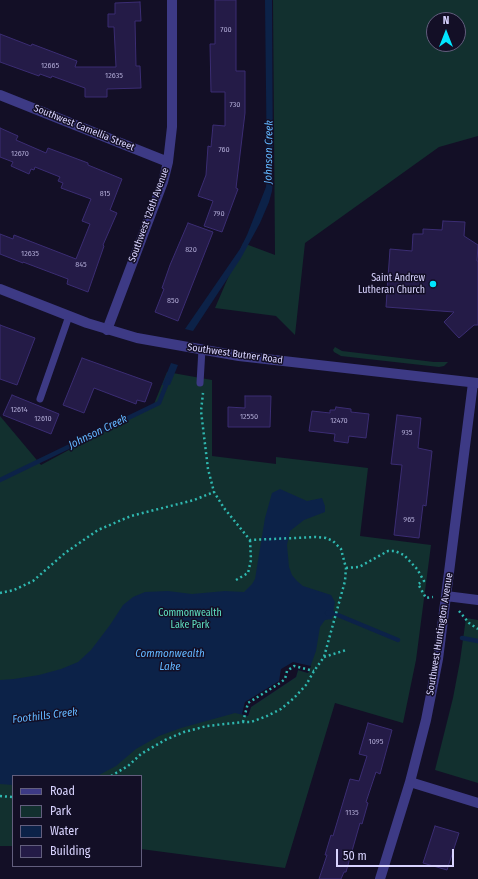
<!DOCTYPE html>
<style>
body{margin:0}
#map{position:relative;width:478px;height:879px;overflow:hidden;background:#130f26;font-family:"Fira Sans Condensed",sans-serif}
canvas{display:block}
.legend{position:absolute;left:12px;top:775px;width:130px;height:92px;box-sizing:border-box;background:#130f26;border:1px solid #625e7d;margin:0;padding:5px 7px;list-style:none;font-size:12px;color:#d9d4ff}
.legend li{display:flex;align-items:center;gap:8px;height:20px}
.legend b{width:20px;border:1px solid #625e7d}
.north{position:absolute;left:426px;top:12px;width:40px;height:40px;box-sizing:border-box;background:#130f26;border:1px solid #625e7d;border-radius:50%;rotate:0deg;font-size:11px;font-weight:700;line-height:16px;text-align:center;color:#d9d4ff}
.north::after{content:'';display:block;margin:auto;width:14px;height:18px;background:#00e5ff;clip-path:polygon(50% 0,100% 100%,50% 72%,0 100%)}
.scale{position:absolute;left:336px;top:849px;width:118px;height:18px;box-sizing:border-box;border:2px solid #d9d4ff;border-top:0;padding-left:5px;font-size:12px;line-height:14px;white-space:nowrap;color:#d9d4ff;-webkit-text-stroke:3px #130f26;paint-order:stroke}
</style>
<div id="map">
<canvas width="478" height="879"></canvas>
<ul class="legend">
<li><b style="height:5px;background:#3d3a85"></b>Road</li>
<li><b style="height:11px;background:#12302f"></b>Park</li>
<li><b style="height:11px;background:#0c2248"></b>Water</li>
<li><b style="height:11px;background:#241b47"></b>Building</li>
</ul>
<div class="north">N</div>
<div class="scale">50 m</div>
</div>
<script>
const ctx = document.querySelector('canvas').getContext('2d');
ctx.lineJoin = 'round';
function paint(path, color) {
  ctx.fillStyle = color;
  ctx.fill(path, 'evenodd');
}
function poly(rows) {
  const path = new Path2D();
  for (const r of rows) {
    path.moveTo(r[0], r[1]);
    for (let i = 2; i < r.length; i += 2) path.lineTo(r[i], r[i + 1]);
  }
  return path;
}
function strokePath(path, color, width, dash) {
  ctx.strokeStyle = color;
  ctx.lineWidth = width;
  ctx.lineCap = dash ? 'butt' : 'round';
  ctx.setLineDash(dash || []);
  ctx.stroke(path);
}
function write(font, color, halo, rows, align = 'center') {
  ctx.font = font + ' "Fira Sans Condensed",sans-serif';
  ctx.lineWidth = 3;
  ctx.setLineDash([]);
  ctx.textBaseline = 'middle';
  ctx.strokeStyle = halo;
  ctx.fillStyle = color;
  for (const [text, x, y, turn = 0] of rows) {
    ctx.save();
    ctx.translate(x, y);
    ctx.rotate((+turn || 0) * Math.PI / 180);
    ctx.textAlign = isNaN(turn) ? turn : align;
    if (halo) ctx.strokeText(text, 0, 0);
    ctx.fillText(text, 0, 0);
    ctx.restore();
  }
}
paint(poly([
 [273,0,478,0,478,136,439,147,305,243,295,335,276,316,215,308,243,243,275,255],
 [434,20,458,20,458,44,434,44],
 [335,347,342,351,434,362,448,362,444,366,439,367,341,356,334,352,333,350],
 [167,372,212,380,212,456,276,464,276,457,368,468,360,536,431,545,416,660,403,723,335,703,285,868,141,849,141,776,13,776,13,846,0,846,0,416,41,465,154,404],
 [466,618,478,620,478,783,435,770,453,698,460,661]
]), '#12302f');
paint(poly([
 [265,0,272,0,273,181,272,191,269,202,260,223,241,258,193,331,185,329,240,249,247,235,266,187,267,177],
 [171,363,178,365,170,385,162,385],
 [280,489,307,501,322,498,325,506,325,512,304,520,290,531,287,545,289,567,292,575,297,581,303,586,331,595,335,602,332,619,325,620,320,627,316,651,308,673,298,670,296,677,251,707,248,716,235,713,228,715,181,728,159,736,136,749,116,766,99,775,96,776,13,776,13,785,0,784,0,680,14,679,39,675,61,669,78,662,91,650,110,625,123,605,133,597,145,592,168,591,192,594,225,591,244,592,252,584,255,579,265,518,272,493]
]), '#0c2248');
paint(poly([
 [293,662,311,666,308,673,298,670,296,677,251,707,248,716,242,714,245,702,279,681,281,669]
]), '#130f26');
strokePath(poly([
 [0,480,159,403,168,380],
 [327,613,333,613,398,640],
 [462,638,478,641]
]), '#0c2248', 4.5);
const building = poly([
 [215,0,236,0,236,71,245,71,245,113,236,188,238,189,222,232,204,226,213,201,198,196,206,175,208,146,211,147,213,125,225,126,225,92,211,92,210,44,215,44,215,0],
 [140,2,141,21,135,21,136,66,140,66,141,88,107,89,107,97,85,97,85,88,52,76,51,78,40,74,39,76,0,62,0,34,31,46,32,44,77,61,75,67,116,67,114,27,108,27,108,14,115,14,115,3,140,2],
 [0,128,18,136,16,140,46,153,48,148,88,163,88,165,122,179,110,210,117,213,103,245,104,246,88,292,67,284,68,279,23,262,23,263,0,254,0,234,13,239,14,235,76,259,90,224,82,221,91,199,61,188,63,183,58,181,60,177,35,167,34,170,31,169,29,174,11,166,13,162,0,157,0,128],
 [443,221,465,222,464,236,478,245,477,261,478,261,478,325,474,325,459,338,444,322,454,312,386,307,390,249,412,251,413,234,423,234,423,229,442,230,443,221],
 [188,223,213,232,178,321,155,312,164,289,162,288,170,265,188,223],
 [0,325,35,338,17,385,0,379,0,325],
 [82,358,152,383,145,402,137,400,136,404,94,388,84,413,63,405,82,358],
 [12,395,59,414,51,434,3,415,12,395],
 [245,396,271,396,270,427,228,427,228,407,245,408,245,396],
 [336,407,351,409,351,412,369,414,366,438,349,436,348,443,334,441,335,434,309,431,312,411,330,413,330,410,335,410,336,407],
 [397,415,421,418,418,448,432,451,426,506,423,505,419,538,394,535,402,465,391,464,397,415],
 [368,723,392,730,380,774,376,772,366,802,368,803,362,824,360,823,346,872,344,872,341,879,319,879,327,855,325,855,331,835,333,836,350,779,359,781,367,756,359,754,368,723],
 [435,826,459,833,447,870,423,863,435,826]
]);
paint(building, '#241b47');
strokePath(building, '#3b2d73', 1);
strokePath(poly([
 [346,568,359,567,388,551,395,551,404,555,417,569,424,581,418,584,426,598,433,597],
 [236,580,248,573,251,560,250,540],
 [0,593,14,590,33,581,65,553,98,530,131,516,194,500,214,492],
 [459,611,469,623,478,629],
 [324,657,346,650],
 [243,722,248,703,280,683,285,679,287,671,294,666,314,671],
 [111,776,128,766,141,754,165,740,184,732,207,726,243,722,251,722,267,716,281,709,294,698,306,685,314,671,324,657,345,581,346,568,342,553,341,549,333,541,326,538,316,537,250,540,224,508,214,492,208,469,201,411,203,393],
 [0,796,13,797]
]), '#2fb8b0', 2.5, [2, 3]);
strokePath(poly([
 [200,383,202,349],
 [40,399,69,316]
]), '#3d3a85', 7);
strokePath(poly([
 [0,95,168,162],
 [107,330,163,182,168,162,172,127,172,0],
 [446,596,478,600],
 [410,782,478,803],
 [380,879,410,782,426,720,438,659,473,383]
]), '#3d3a85', 10);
strokePath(poly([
 [0,289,87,323,137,338,239,356,478,383]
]), '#3d3a85', 10);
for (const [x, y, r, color] of [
 [433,284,4,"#00e5ff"]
]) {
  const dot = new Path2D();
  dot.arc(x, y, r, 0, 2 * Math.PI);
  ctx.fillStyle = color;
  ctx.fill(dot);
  strokePath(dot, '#130f26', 1.5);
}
write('8px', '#aca6d1', null, [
 ["700",226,30],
 ["12665",50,66],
 ["12635",114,76],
 ["730",235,105],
 ["760",224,150],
 ["12670",20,154],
 ["815",105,194],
 ["790",219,214],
 ["820",191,250],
 ["12635",30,254],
 ["845",81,265],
 ["850",173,301],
 ["12614",19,410],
 ["12550",249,417],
 ["12610",43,419],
 ["12470",339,421],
 ["935",407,433],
 ["965",409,520],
 ["1095",376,742],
 ["1135",352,813]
]);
write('10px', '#d9d4ff', '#130f26', [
 ["Southwest Camellia Street",84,128,22],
 ["Southwest 126th Avenue",149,215,-70],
 ["Southwest Butner Road",235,354,8],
 ["Southwest Huntington Avenue",440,634,-81]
]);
write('10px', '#d9d4ff', '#130f26', [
 ["Saint Andrew",425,278],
 ["Lutheran Church",425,290]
], 'right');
write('10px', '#5fe0c0', '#130f26', [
 ["Commonwealth",190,613],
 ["Lake Park",190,625]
]);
write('italic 11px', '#62b6ff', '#130f26', [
 ["Johnson Creek",269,152,-89],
 ["Johnson Creek",98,432,-26],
 ["Commonwealth",170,654],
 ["Lake",170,667],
 ["Foothills Creek",45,716,-7]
]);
</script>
